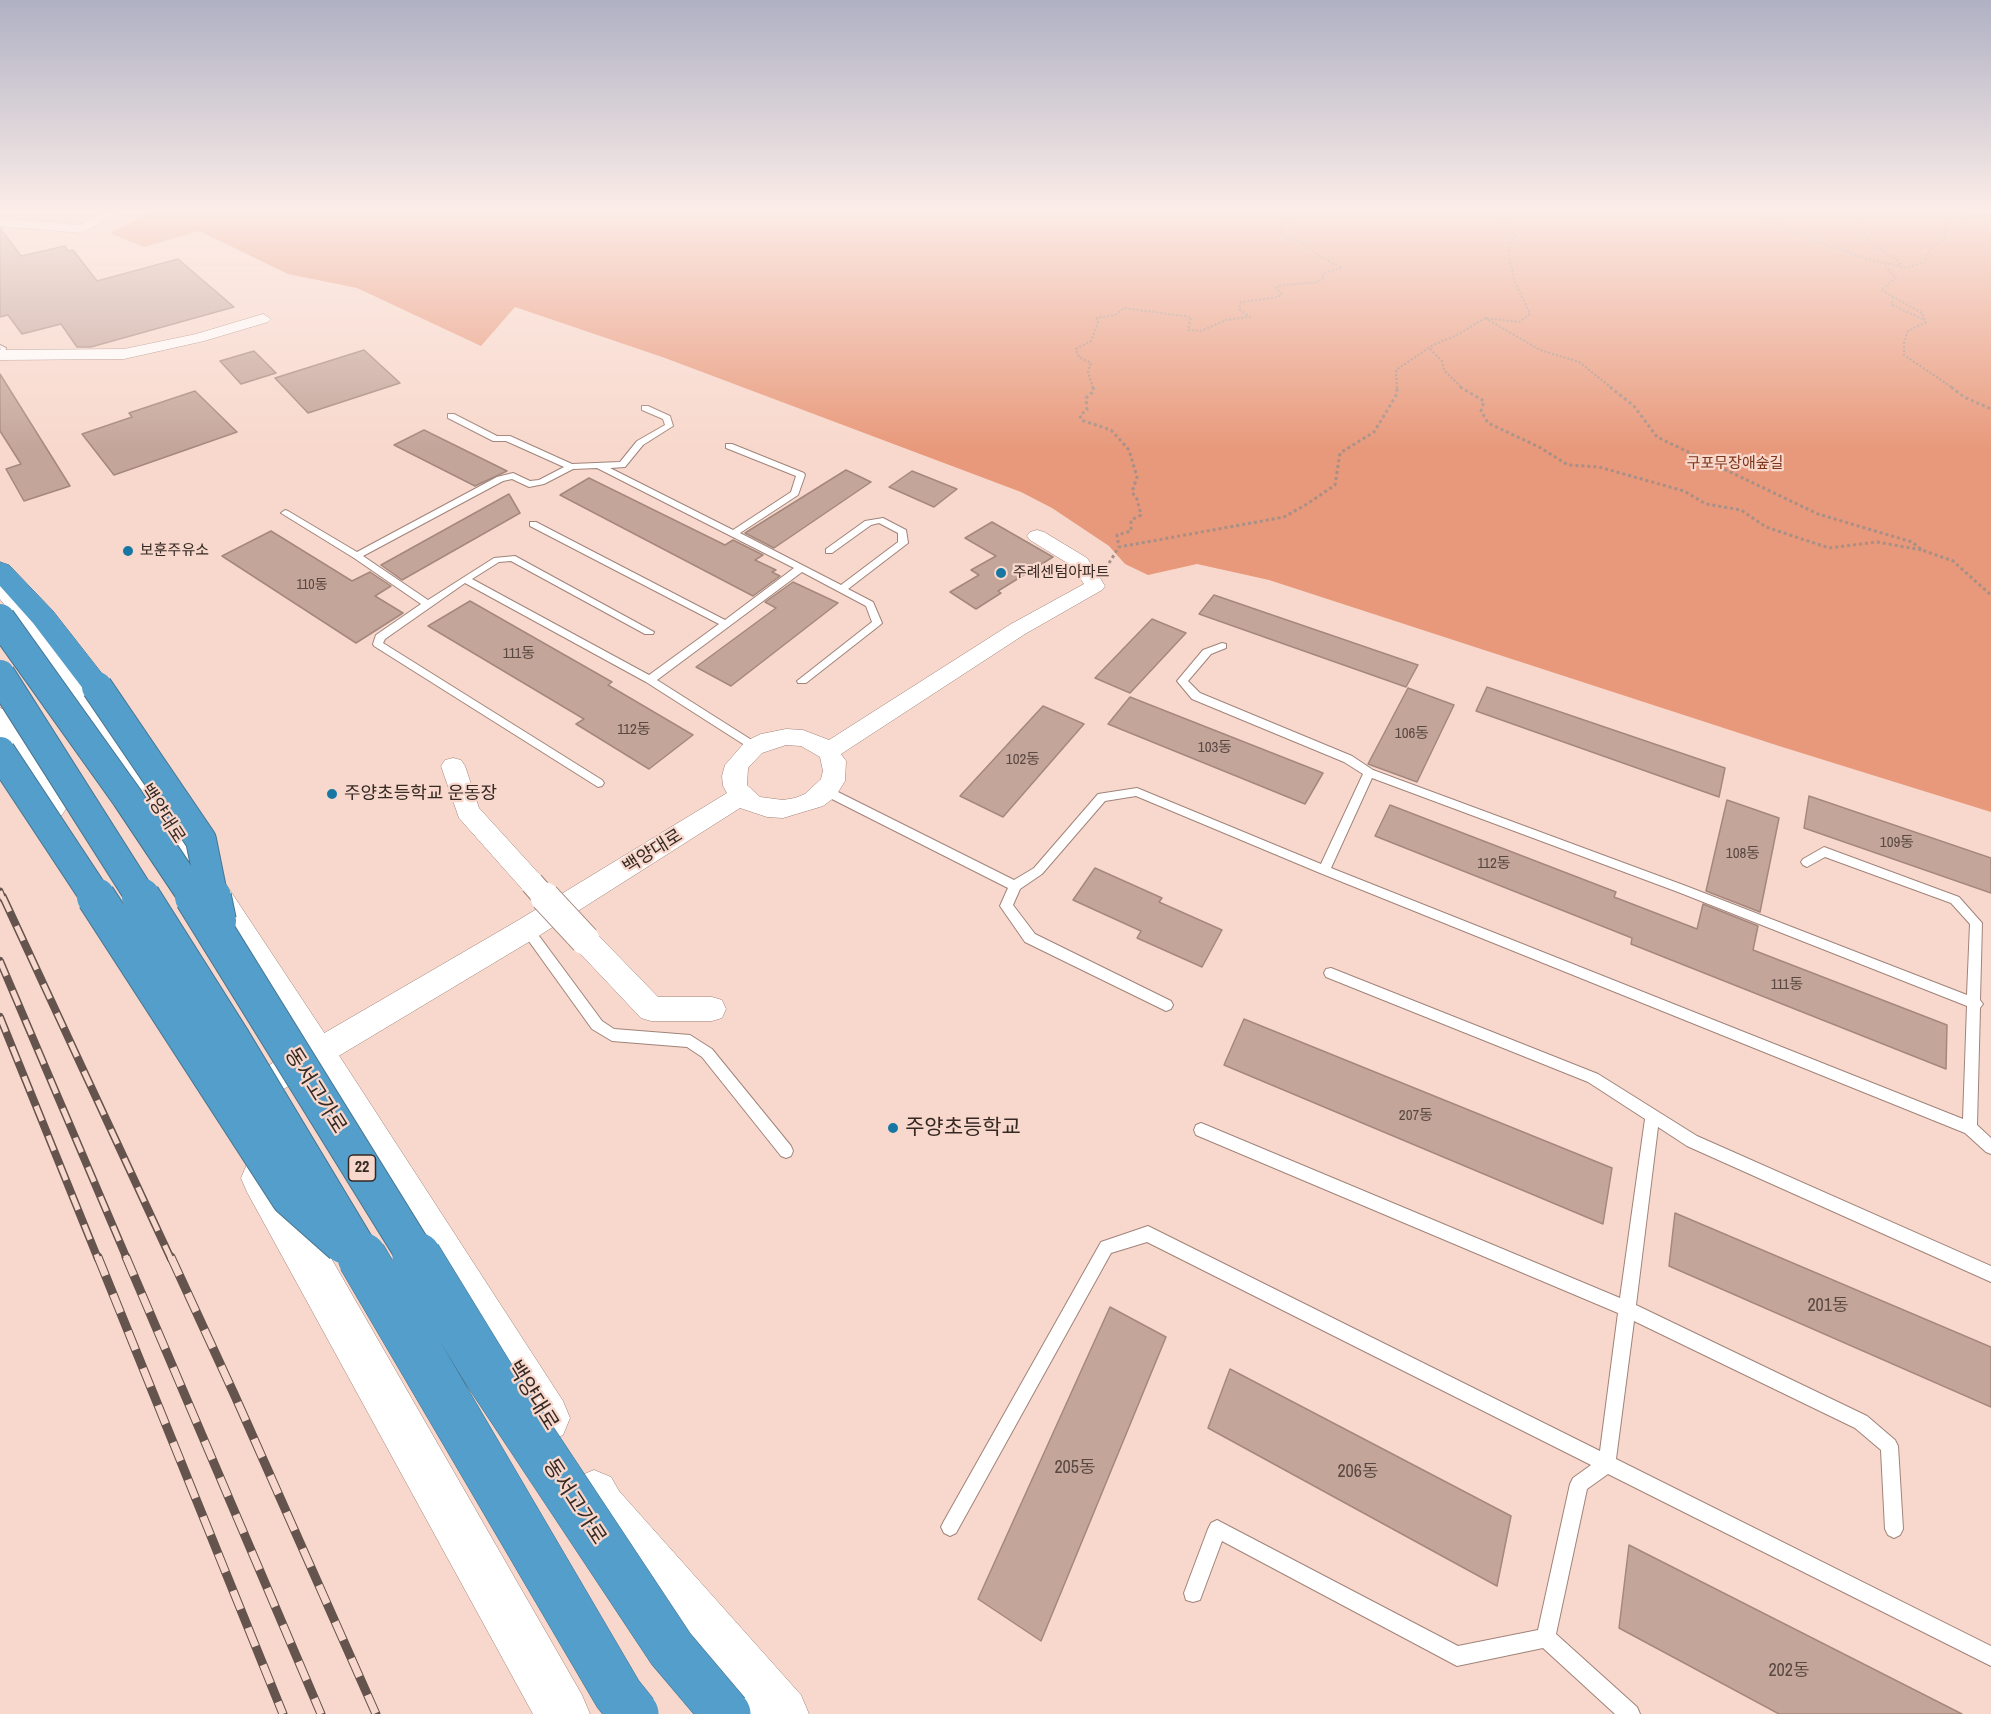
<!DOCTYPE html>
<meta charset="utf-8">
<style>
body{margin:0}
canvas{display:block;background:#f8d8cc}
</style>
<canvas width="1991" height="1714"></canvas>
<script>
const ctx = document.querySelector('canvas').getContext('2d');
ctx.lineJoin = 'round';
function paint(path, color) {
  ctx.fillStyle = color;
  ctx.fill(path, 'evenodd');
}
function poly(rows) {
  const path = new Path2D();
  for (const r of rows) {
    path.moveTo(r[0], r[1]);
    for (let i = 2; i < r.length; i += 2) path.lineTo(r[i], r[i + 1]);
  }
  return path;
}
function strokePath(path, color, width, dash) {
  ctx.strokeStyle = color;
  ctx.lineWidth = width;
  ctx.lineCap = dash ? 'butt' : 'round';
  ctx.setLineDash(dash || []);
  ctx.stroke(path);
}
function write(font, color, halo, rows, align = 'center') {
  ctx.font = font + ' "Archivo Narrow","Noto Sans KR",sans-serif';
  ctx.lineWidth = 4.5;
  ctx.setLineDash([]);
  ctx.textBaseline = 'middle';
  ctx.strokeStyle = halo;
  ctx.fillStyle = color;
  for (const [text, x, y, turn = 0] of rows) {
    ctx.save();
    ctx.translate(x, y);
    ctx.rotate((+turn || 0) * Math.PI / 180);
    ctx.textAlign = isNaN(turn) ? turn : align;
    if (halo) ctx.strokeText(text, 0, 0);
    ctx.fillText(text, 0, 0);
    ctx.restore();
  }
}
paint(poly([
 [156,209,1991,209,1991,812,1779,746,1269,580,1197,564,1148,575,1125,564,1109,546,1052,508,1021,492,665,358,515,307,481,346,357,288,288,274,199,231,144,247,110,233]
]), '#e8997b');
const building = poly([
 [0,228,21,256,65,246,68,251,73,250,97,281,178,259,234,307,91,347,77,347,61,324,22,334,8,315,0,317,0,228],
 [364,350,400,383,308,413,275,378,364,350],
 [254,351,276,373,241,384,220,361,254,351],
 [0,374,70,486,24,501,6,469,21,464,0,431,0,374],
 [195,391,237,432,114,475,82,434,132,417,129,413,195,391],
 [424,430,507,471,475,486,394,445,424,430],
 [846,470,871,482,774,548,745,533,846,470],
 [912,471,957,489,934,507,889,487,912,471],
 [589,478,725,545,733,540,763,555,755,560,776,570,772,572,780,576,753,596,560,495,589,478],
 [509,494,520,513,402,580,381,565,509,494],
 [992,522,1053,557,998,591,1001,593,976,609,950,592,979,575,971,570,996,556,965,538,992,522],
 [271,531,352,581,370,572,391,586,375,596,403,613,356,643,222,556,271,531],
 [793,582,838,603,731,686,696,667,776,608,765,602,793,582],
 [1214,595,1418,665,1406,687,1199,614,1214,595],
 [470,601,612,682,608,685,693,735,649,769,576,724,584,719,428,626,470,601],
 [1152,619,1186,633,1130,693,1095,678,1152,619],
 [1487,687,1725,768,1719,797,1476,711,1487,687],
 [1408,688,1454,705,1417,782,1368,764,1408,688],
 [1130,697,1323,773,1305,804,1108,724,1130,697],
 [1043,706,1084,724,1003,817,960,796,1043,706],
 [1809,796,1991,858,1991,893,1804,828,1809,796],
 [1727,800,1779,818,1760,912,1706,891,1727,800],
 [1390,805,1616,892,1614,897,1697,929,1703,904,1758,926,1753,950,1947,1025,1946,1069,1631,944,1632,938,1375,836,1390,805],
 [1095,868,1162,898,1159,902,1222,930,1202,967,1137,938,1141,931,1073,900,1095,868],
 [1244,1019,1612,1168,1603,1224,1224,1065,1244,1019],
 [1675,1213,1991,1347,1991,1407,1669,1266,1675,1213],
 [1110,1307,1166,1337,1041,1641,978,1599,1110,1307],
 [1230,1369,1511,1516,1497,1586,1208,1428,1230,1369],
 [1629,1545,1962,1714,1779,1714,1619,1628,1629,1545]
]);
paint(building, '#c4a59a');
strokePath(building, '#a5887d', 1.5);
const lane = poly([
 [0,345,6,348,5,355,1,357,0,345],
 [642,406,648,406,670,416,673,426,643,445,625,467,610,468,733,530,791,492,796,476,726,448,726,444,732,444,804,473,805,475,798,495,740,533,841,585,898,542,898,533,879,523,871,525,832,553,826,553,826,549,865,521,883,518,906,530,908,543,848,589,873,602,882,623,880,625,806,683,798,683,797,681,872,622,866,606,802,572,657,680,758,744,760,747,754,751,646,682,465,583,385,639,383,643,602,780,604,783,602,786,598,787,374,646,373,644,376,635,421,604,354,558,281,513,285,510,288,511,357,552,497,477,513,473,530,481,539,480,564,467,506,441,493,441,448,418,448,414,454,414,497,436,510,436,572,464,620,462,637,441,665,425,663,419,642,410,642,406],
 [597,468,794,568,725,620,536,522,530,522,530,526,719,624,649,675,472,579,499,562,511,561,645,634,653,634,654,632,515,556,494,558,428,600,363,556,503,481,512,479,529,487,544,484,573,469,597,468],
 [1222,643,1226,644,1226,648,1211,654,1188,681,1200,693,1352,756,1373,770,1686,886,1967,995,1970,924,1951,903,1825,857,1807,867,1803,865,1801,862,1803,859,1824,847,1959,897,1982,923,1980,1000,1983,1004,1980,1008,1977,1125,1991,1138,1991,1154,1986,1152,1965,1133,1320,873,1136,796,1105,801,1042,874,1020,889,1013,905,1035,934,1171,1001,1173,1005,1171,1009,1166,1011,1025,942,1000,906,1008,888,822,794,820,791,822,788,830,788,1014,880,1034,868,1098,794,1137,788,1321,864,1363,774,1344,762,1192,699,1177,681,1203,650,1222,643],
 [1372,778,1678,892,1967,1006,1963,1119,1331,868,1372,778],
 [527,924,531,925,602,1021,614,1029,690,1035,712,1049,791,1146,793,1151,791,1156,786,1158,781,1156,702,1057,687,1047,612,1041,592,1029,523,933,521,929,523,925,527,924],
 [1331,968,1598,1074,1697,1136,1991,1266,1991,1282,1687,1146,1658,1127,1636,1305,1867,1416,1895,1440,1898,1446,1903,1529,1900,1535,1894,1538,1888,1535,1885,1529,1881,1450,1855,1428,1634,1321,1616,1459,1991,1646,1991,1666,1608,1474,1587,1489,1556,1634,1637,1707,1640,1714,1615,1714,1543,1648,1457,1666,1222,1541,1200,1600,1193,1602,1186,1600,1184,1593,1208,1529,1211,1523,1217,1520,1458,1646,1538,1630,1570,1484,1573,1478,1591,1465,1147,1242,1111,1253,956,1533,950,1536,944,1533,941,1527,944,1521,1101,1242,1148,1226,1600,1451,1618,1313,1196,1135,1194,1130,1196,1125,1201,1123,1206,1125,1620,1298,1645,1119,1588,1082,1326,977,1324,973,1326,969,1331,968]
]);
const street = poly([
 [109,209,125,209,82,233,0,226,0,218,80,225,109,209],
 [263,314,271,319,268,322,204,341,124,359,0,360,0,350,124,349,196,334,263,314],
 [1037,530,1044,532,1087,558,1105,586,1102,590,1025,634,841,754,846,761,845,781,835,797,823,806,783,818,767,817,740,808,537,937,257,1105,246,1109,235,1105,231,1095,235,1085,517,921,727,793,723,786,722,776,725,765,746,741,761,734,786,729,803,730,829,740,1011,624,1084,584,1072,566,1030,540,1027,536,1030,532,1037,530],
 [786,745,801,746,820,757,823,771,821,779,805,794,795,798,783,800,760,797,747,785,748,768,762,753,786,745],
 [453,758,461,760,465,766,479,808,541,876,545,883,541,890,532,893,523,890,459,818,441,766,445,760,453,758],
 [585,929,595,932,658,997,712,997,722,1000,726,1009,722,1018,712,1021,651,1021,641,1018,575,948,571,940,575,932,585,929]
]);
const secondary = poly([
 [0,574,9,576,77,659,329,1040,563,1401,570,1418,563,1435,546,1442,529,1435,303,1064,57,672,0,599,0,574],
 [0,708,10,711,62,799,67,807,62,815,51,819,40,815,0,744,0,708],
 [262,1158,277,1164,582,1695,590,1714,533,1714,247,1192,241,1178,247,1164,262,1158],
 [594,1470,611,1477,619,1491,801,1695,809,1714,746,1714,585,1525,570,1494,577,1477,594,1470]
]);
const highway = poly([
 [0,562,9,565,53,611,107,680,111,687,107,694,97,697,87,694,33,623,0,586,0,562]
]);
strokePath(lane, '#a18379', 2);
strokePath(street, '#a18379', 1);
strokePath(secondary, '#a18379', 1);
strokePath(highway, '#487590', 1);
strokePath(poly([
 [1531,209,1502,218,1515,235,1510,246,1509,258,1515,282,1530,314,1519,322,1485,318,1540,350,1579,362,1612,388],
 [1744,209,1780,224],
 [1775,209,1781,225,1794,233,1867,259,1907,268,1925,262,1930,249,1944,239,1946,225,1950,221,1970,215,1991,216],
 [1860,209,1860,224,1865,235,1876,248,1896,259,1901,265,1898,264],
 [1885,266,1896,278,1881,290,1922,313,1926,322,1908,331,1904,343,1904,355,1953,388],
 [1893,297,1892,305,1925,320],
 [1430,349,1442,361,1444,370,1462,388],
 [1093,388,1088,372,1091,363,1079,357,1076,349,1091,341,1098,323,1097,318,1115,315,1124,308,1191,317,1188,330,1201,331,1226,320,1250,317,1239,309,1241,302,1278,297,1282,294,1276,288,1278,286,1317,282,1323,278,1323,273,1342,268,1319,256,1300,241,1288,238,1280,231,1283,219,1331,209],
 [1397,388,1396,370,1433,345,1457,335,1485,318]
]), '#a89087', 2, [2, 2]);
strokePath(poly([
 [1093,387,1094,391,1086,398,1087,410,1080,415,1081,420,1111,430,1129,450,1137,477,1132,492,1137,499,1141,515,1131,520,1131,531,1117,535,1119,547],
 [1460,387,1484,401,1481,411,1488,423,1539,447,1568,465,1599,467,1684,491,1706,504,1741,510,1766,527,1829,548,1877,542,1922,550],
 [1610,387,1634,406,1657,437,1818,514,1912,542,1922,550,1953,561,1991,595],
 [1951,387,1964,397,1991,409],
 [1109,563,1119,547,1284,517,1307,504,1335,485,1340,453,1374,432,1397,394,1397,387]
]), '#a89087', 3, [3, 3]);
paint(lane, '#fff');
paint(street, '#fff');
paint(secondary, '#fff');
paint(highway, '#539eca');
const railFar2 = poly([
 [0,891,3,899]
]);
const railFar1 = poly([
 [3,897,171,1259],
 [0,961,127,1259],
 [0,1017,98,1259]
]);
const rail = poly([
 [98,1257,283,1714],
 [126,1257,321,1714],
 [171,1257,235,1396,376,1714]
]);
strokePath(railFar2, '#65544d', 7);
strokePath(railFar1, '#65544d', 8);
strokePath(rail, '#65544d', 9);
strokePath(railFar2, '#f8d8cc', 4.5, [13]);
strokePath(railFar1, '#f8d8cc', 5, [16]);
strokePath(rail, '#f8d8cc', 7, [20]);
const streetBridgeFar1 = poly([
 [532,883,546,899]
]);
const streetBridge = poly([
 [545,897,585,940]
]);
const highwayBridgeFar2 = poly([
 [0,619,127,797,195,899],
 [0,675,142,899],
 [97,687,201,840,213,899],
 [0,752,97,899]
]);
const highwayBridgeFar1 = poly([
 [96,897,290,1197,343,1244],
 [141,897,232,1041,363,1259],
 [194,897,418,1259],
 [212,897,217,921]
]);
const highwayBridge = poly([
 [362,1257,618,1694,634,1714],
 [417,1257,488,1373,671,1649,726,1714]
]);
strokePath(streetBridgeFar1, '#a18379', 25, []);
strokePath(streetBridge, '#a18379', 31, []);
strokePath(highwayBridgeFar2, '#487590', 32, []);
strokePath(highwayBridgeFar1, '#487590', 40, []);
strokePath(highwayBridge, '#487590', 50, []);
strokePath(streetBridgeFar1, '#fff', 23);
strokePath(streetBridge, '#fff', 29);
strokePath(highwayBridgeFar2, '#539eca', 30);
strokePath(highwayBridgeFar1, '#539eca', 38);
strokePath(highwayBridge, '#539eca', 49);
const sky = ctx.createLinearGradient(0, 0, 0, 449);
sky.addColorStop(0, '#b0b1c4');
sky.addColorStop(0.47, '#fcede8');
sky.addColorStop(1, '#fcede800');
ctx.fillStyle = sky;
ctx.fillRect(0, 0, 1991, 449);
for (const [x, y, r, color] of [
 [128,551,6,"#1876a3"],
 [1001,573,6,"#1876a3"],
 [332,794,6,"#1876a3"],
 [893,1128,6,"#1876a3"]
]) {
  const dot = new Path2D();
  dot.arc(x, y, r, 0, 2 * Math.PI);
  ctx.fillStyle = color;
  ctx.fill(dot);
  strokePath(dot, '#f8d8cc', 2);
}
write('14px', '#594842', null, [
 ["110동",312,585]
]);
write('15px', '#7d3518', '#f8d8cc', [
 ["구포무장애숲길",1735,464]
]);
write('15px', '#352924', '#f8d8cc', [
 ["보훈주유소",140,551],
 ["주례센텀아파트",1013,573]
], 'left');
write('15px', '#594842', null, [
 ["111동",519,654],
 ["112동",634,730],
 ["106동",1412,734],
 ["103동",1215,748],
 ["102동",1023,760],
 ["109동",1897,843],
 ["108동",1743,854],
 ["112동",1494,864],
 ["111동",1787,985],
 ["207동",1416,1116]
]);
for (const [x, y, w] of [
 [362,1168,27]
]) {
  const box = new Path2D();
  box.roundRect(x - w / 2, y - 13, w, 26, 4.5);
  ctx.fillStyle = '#f8d8cc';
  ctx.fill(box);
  strokePath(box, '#352924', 1.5);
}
write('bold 16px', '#352924', null, [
 ["22",362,1168]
]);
write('18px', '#352924', '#f8d8cc', [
 ["주양초등학교 운동장",344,794]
], 'left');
write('18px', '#352924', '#f8d8cc', [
 ["백양대로",162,814,57],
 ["백양대로",653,852,-32]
]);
write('18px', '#594842', null, [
 ["201동",1828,1306],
 ["205동",1075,1468],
 ["206동",1358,1472],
 ["202동",1789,1671]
]);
write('21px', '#352924', '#f8d8cc', [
 ["동서고가로",315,1091,58],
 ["백양대로",532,1396,58],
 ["동서고가로",574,1502,57]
]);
write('21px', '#352924', '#f8d8cc', [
 ["주양초등학교",905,1128]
], 'left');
</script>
